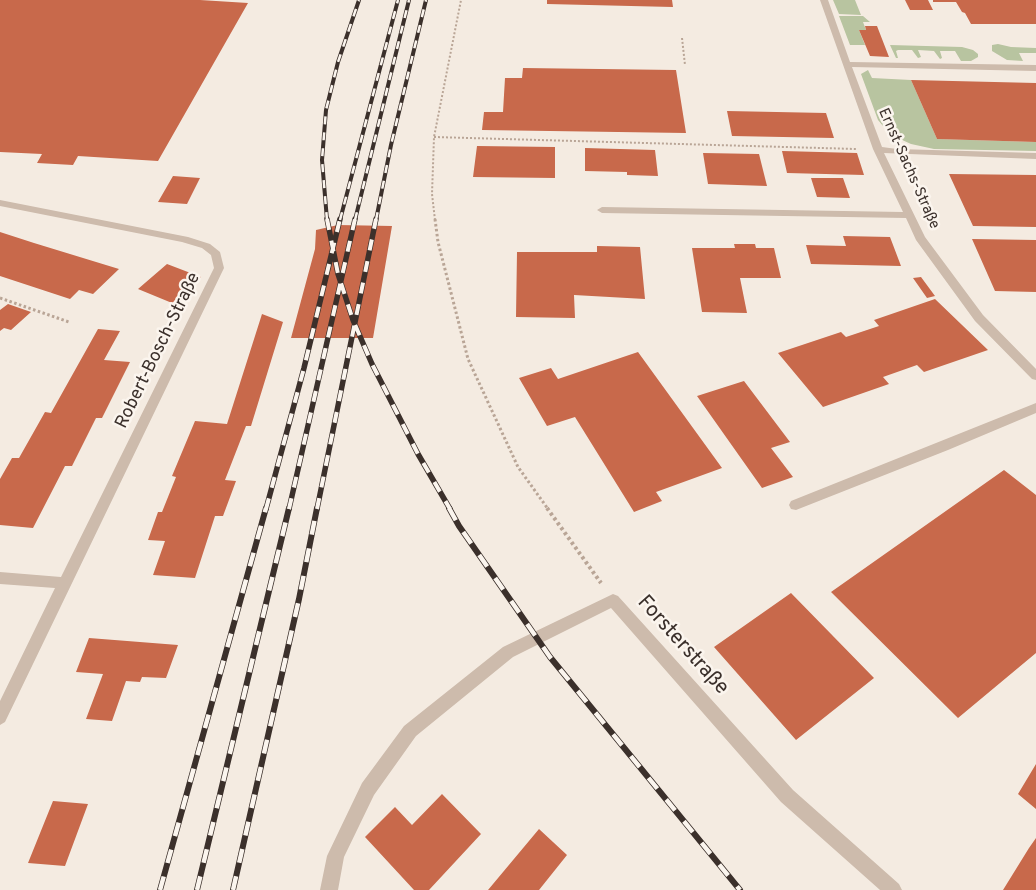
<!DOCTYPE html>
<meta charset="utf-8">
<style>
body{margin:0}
canvas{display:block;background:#f4ebe1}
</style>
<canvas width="1036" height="890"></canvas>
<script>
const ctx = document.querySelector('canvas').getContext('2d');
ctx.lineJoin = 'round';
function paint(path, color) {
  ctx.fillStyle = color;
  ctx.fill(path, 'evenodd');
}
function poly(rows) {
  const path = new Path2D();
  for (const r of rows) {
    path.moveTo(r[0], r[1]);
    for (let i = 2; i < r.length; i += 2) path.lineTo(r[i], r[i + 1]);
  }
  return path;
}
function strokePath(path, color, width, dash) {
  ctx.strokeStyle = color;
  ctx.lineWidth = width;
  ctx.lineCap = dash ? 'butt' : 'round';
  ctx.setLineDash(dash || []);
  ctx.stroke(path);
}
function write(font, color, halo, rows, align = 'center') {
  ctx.font = font + ' Overpass,sans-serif';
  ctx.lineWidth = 5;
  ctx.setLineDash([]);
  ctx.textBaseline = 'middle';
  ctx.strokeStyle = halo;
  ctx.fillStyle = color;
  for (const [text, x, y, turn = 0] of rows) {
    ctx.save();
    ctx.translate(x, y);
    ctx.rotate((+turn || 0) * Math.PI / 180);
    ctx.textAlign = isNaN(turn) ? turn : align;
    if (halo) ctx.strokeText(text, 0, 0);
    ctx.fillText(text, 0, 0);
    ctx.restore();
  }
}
paint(poly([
 [833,0,855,0,861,15,839,14],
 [839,16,863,16,870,22,863,22,866,30,859,30,865,45,850,45],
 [998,44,1011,47,1036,48,1036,53,1019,53,1023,61,1007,60,992,51,992,45],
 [890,45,962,47,973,50,978,54,978,57,971,61,961,61,955,51,940,51,942,58,940,59,934,51,918,50,921,57,918,58,912,50,898,50,896,51,898,58,896,58],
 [868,70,872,78,911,80,937,139,1036,142,1036,151,934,149,911,144,900,139,888,132,878,120,861,74]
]), '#b8c4a0');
paint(poly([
 [0,0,200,0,248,3,158,161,78,156,73,165,37,163,42,154,0,152],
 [547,0,672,0,673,7,547,4],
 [905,0,928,0,933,10,910,10],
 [933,0,1036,0,1036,24,971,24,965,13,962,12,956,2,933,2],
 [865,26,877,26,889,57,870,56,859,30,866,30],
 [523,68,676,70,686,133,482,130,484,112,503,112,505,78,522,78],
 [911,80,1036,83,1036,142,937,139],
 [727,111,826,113,834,138,732,136],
 [477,146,555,147,555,178,473,177],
 [585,148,655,150,658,176,627,175,627,172,585,171],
 [782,151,857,153,864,175,787,173],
 [703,153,759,154,767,186,708,184],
 [949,174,1036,175,1036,227,973,226],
 [173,176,200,178,187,204,158,202],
 [811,178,843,178,850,198,817,197],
 [338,225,392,226,373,338,291,338,315,249,316,230],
 [0,232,34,243,119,269,93,294,79,290,70,299,0,276],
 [843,236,890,237,901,266,811,264,806,245,846,246],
 [972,239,1036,240,1036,292,995,291],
 [734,244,755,244,756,248,774,248,781,278,740,278,747,313,702,312,692,248,735,248],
 [597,246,640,247,645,299,574,295,575,318,516,317,517,252,597,252],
 [167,264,201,277,172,303,138,289],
 [921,277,935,296,927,298,913,278],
 [935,299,988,350,924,372,917,365,883,377,889,384,823,407,778,353,841,332,846,337,879,326,874,320],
 [8,304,31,312,11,330,4,328,0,331,0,310],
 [262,314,283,322,251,426,246,426,225,480,236,481,223,516,215,516,195,578,153,575,165,541,148,540,158,512,162,512,176,477,172,476,195,421,227,424],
 [98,329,120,331,104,360,130,362,102,418,96,418,72,466,65,466,33,528,0,525,0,479,12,458,19,458,45,412,51,413],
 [638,352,722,468,656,492,662,501,634,512,575,417,547,426,519,378,551,368,558,379],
 [744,381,790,442,771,448,793,477,762,488,697,396],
 [1004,470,1036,495,1036,653,958,718,831,592],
 [791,593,874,678,796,740,714,647],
 [89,638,178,645,166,678,142,677,140,682,126,681,112,721,86,719,103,674,76,672],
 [1036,764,1036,809,1018,794],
 [442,794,481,834,429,890,414,890,365,837,395,807,412,825],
 [53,801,88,804,65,866,28,863],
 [539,829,567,855,539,890,488,890],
 [1036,838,1036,890,1003,890,1029,848]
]), '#c8694b');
strokePath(poly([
 [682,38,685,65],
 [434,137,856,149],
 [435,220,432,194,434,137,461,0]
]), '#b9a596', 2, [2, 2]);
strokePath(poly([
 [435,219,438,242,468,359,518,467,548,509],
 [0,298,69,322]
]), '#b9a596', 3, [2.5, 2.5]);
strokePath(poly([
 [547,508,601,583]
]), '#b9a596', 4, [3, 3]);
paint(poly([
 [820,0,828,0,850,62,1036,65,1036,71,852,67,882,147,897,149,1036,153,1036,159,884,153,925,237,983,315,1036,369,1036,380,1032,379,975,321,916,240,906,218,602,213,597,210,602,207,903,212,873,149,820,0],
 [0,200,188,237,210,244,220,252,224,268,5,722,0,725,0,701,55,588,0,584,0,572,61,577,214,268,211,255,202,248,182,242,0,206,0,200],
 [1036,403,1036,413,948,450,796,510,791,509,789,505,791,501,1036,403],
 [613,594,618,596,793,790,899,884,902,890,880,890,781,802,611,608,513,657,416,736,374,795,344,857,338,890,320,890,327,856,362,783,404,726,503,647,613,594]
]), '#cdbbac');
const railFar2 = poly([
 [327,220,322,160,326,110,338,62,359,0],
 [340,220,398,0],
 [355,220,409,0],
 [376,220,391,145,426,0]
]);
const railFar1 = poly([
 [327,219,338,274,353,320,372,364,418,454,450,509],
 [266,509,304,368,340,219],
 [289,509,355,219],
 [317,509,376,219]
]);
const rail = poly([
 [449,508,459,526,550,657,740,890],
 [160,890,266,508],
 [197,890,289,508],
 [233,890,299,599,317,508]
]);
strokePath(railFar2, '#3b302b', 4);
strokePath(railFar1, '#3b302b', 5.5);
strokePath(rail, '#3b302b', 6);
strokePath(railFar2, '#fbf5ee', 2.5, [8]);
strokePath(railFar1, '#fbf5ee', 4, [11]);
strokePath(rail, '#fbf5ee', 4.5, [14]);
write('15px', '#3b302b', '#fbf5ee', [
 ["Ernst-Sachs-Straße",908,169,66]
]);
write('18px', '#3b302b', '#fbf5ee', [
 ["Robert-Bosch-Straße",159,351,-64]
]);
write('21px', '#3b302b', '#fbf5ee', [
 ["Forsterstraße",682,646,48]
]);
</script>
